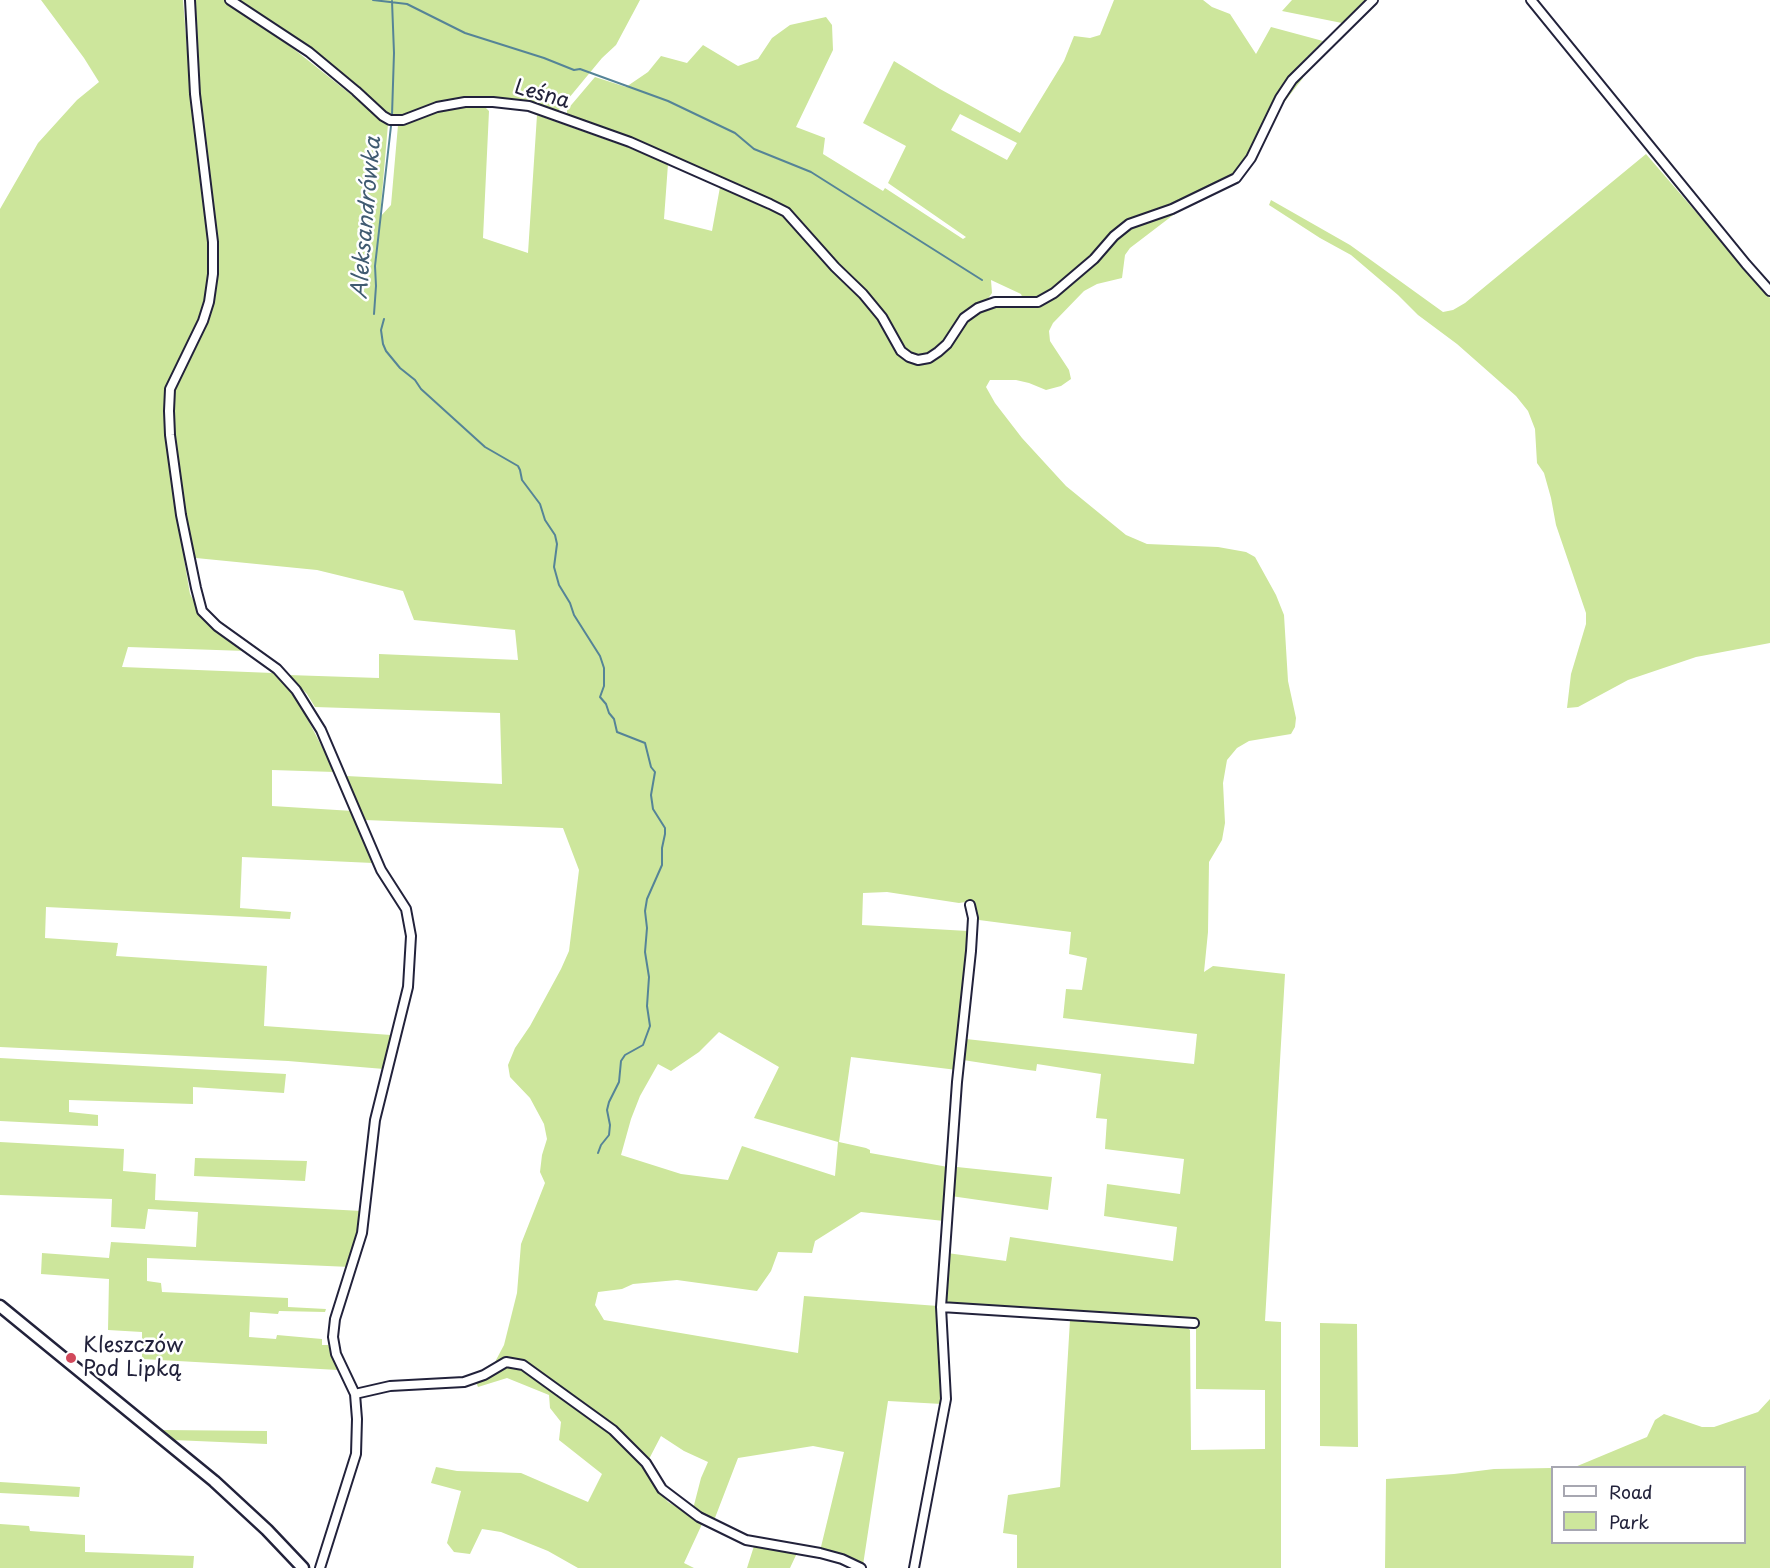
<!DOCTYPE html>
<meta charset="utf-8">
<style>
body{margin:0}
#map{position:relative;width:1770px;height:1568px;overflow:hidden;background:#fff;font-family:"Playpen Sans",sans-serif}
canvas{display:block}
.legend{position:absolute;left:1551px;top:1466px;width:195px;height:78px;box-sizing:border-box;background:#fff;border:2px solid #a7a7b1;margin:0;padding:8px 10px;list-style:none;font-size:18px;color:#22223b}
.legend li{display:flex;align-items:center;gap:12px;height:30px}
.legend b{width:30px;border:2px solid #a7a7b1}
</style>
<div id="map">
<canvas width="1770" height="1568"></canvas>
<ul class="legend">
<li><b style="height:8px;background:#fff"></b>Road</li>
<li><b style="height:16px;background:#cde69c"></b>Park</li>
</ul>
</div>
<script>
const ctx = document.querySelector('canvas').getContext('2d');
ctx.lineJoin = 'round';
function paint(path, color) {
  ctx.fillStyle = color;
  ctx.fill(path, 'evenodd');
}
function poly(rows) {
  const path = new Path2D();
  for (const r of rows) {
    path.moveTo(r[0], r[1]);
    for (let i = 2; i < r.length; i += 2) path.lineTo(r[i], r[i + 1]);
  }
  return path;
}
function strokePath(path, color, width, dash) {
  ctx.strokeStyle = color;
  ctx.lineWidth = width;
  ctx.lineCap = dash ? 'butt' : 'round';
  ctx.setLineDash(dash || []);
  ctx.stroke(path);
}
function write(font, color, halo, rows, align = 'center') {
  ctx.font = font + ' "Playpen Sans",sans-serif';
  ctx.lineWidth = 5;
  ctx.setLineDash([]);
  ctx.textBaseline = 'middle';
  ctx.strokeStyle = halo;
  ctx.fillStyle = color;
  for (const [text, x, y, turn = 0] of rows) {
    ctx.save();
    ctx.translate(x, y);
    ctx.rotate((+turn || 0) * Math.PI / 180);
    ctx.textAlign = isNaN(turn) ? turn : align;
    if (halo) ctx.strokeText(text, 0, 0);
    ctx.fillText(text, 0, 0);
    ctx.restore();
  }
}
paint(poly([
 [41,0,183,0,191,98,198,100,194,0,225,0,295,50,388,124,380,217,391,205,398,125,437,110,483,105,489,111,483,238,528,253,537,115,627,147,668,164,664,219,712,231,720,187,786,216,860,294,879,318,898,354,918,363,927,364,941,355,954,341,970,317,983,309,997,305,1026,307,1021,294,991,280,992,293,987,300,975,306,963,315,937,349,918,357,905,349,886,316,837,265,802,222,788,210,771,200,668,155,567,117,567,110,595,77,626,87,648,72,661,56,687,63,703,45,738,66,758,59,772,38,790,25,826,17,832,25,833,50,796,127,825,138,823,154,883,191,885,188,963,239,966,237,888,183,906,146,863,123,894,61,940,89,1020,133,1064,61,1074,36,1090,38,1100,35,1114,0,1203,0,1212,7,1230,14,1256,54,1271,27,1323,41,1297,67,1303,78,1282,105,1266,137,1248,167,1185,206,1130,248,1125,255,1122,278,1097,284,1084,291,1053,323,1049,331,1050,341,1069,370,1071,379,1061,386,1046,390,1029,383,1016,380,990,380,986,387,995,403,1022,438,1066,486,1126,535,1147,544,1218,547,1246,552,1255,557,1276,595,1284,615,1288,681,1296,718,1295,727,1291,734,1249,741,1237,748,1227,760,1223,783,1225,823,1222,840,1209,862,1208,932,1204,972,1213,966,1285,974,1265,1321,1281,1322,1281,1568,1017,1568,1017,1535,1003,1533,1008,1495,1060,1487,1070,1320,1186,1326,1190,1330,1191,1450,1265,1449,1265,1390,1196,1389,1196,1319,945,1303,947,1253,1006,1261,1010,1237,1173,1261,1177,1227,1104,1216,1107,1184,1180,1194,1184,1159,1105,1149,1107,1119,1096,1118,1101,1074,1037,1064,1036,1071,1021,1069,963,1060,966,1039,1194,1064,1197,1034,1063,1018,1066,989,1082,990,1087,958,1069,954,1071,932,979,920,972,901,959,903,887,892,863,893,862,925,968,931,957,1070,851,1057,839,1142,866,1148,870,1150,870,1153,948,1167,944,1221,861,1212,815,1241,812,1253,778,1252,771,1271,757,1291,677,1280,633,1284,622,1289,598,1292,595,1305,604,1320,798,1353,804,1296,938,1306,942,1404,888,1401,863,1565,820,1551,844,1452,813,1446,738,1458,713,1523,693,1509,701,1478,708,1462,684,1451,661,1436,648,1461,661,1483,655,1486,668,1502,703,1522,684,1563,694,1568,578,1568,548,1551,501,1532,482,1529,470,1554,454,1552,447,1543,461,1491,431,1483,436,1467,457,1471,521,1473,588,1502,602,1474,559,1440,561,1422,550,1408,549,1395,507,1378,478,1387,473,1375,495,1362,504,1345,517,1293,521,1244,545,1183,540,1172,542,1155,547,1139,544,1124,530,1098,510,1077,508,1065,515,1048,530,1026,561,969,569,951,579,870,563,828,365,820,346,776,502,784,500,713,315,707,307,694,288,675,379,678,379,654,518,660,515,630,414,620,403,591,317,570,196,558,184,559,190,594,205,622,246,651,128,647,122,667,273,673,295,695,335,772,272,770,272,806,353,811,373,863,242,857,240,908,291,912,290,919,46,907,45,938,118,943,116,956,267,966,264,1026,391,1035,384,1069,288,1061,0,1047,0,209,38,143,77,100,99,82,84,58],
 [960,114,1017,143,1007,160,951,130],
 [719,1032,779,1067,754,1118,838,1142,835,1176,742,1146,728,1180,681,1174,621,1155,631,1119,640,1096,658,1064,671,1071,699,1052],
 [237,0,640,0,616,45,602,58,559,110,552,112,530,103,500,98,471,98,436,103,401,115,390,114,382,109,359,87,297,40],
 [1292,0,1365,0,1342,23,1282,11],
 [1646,154,1770,298,1770,643,1696,657,1628,680,1578,707,1567,708,1571,674,1586,624,1586,613,1556,525,1551,498,1544,473,1537,463,1535,429,1528,411,1516,396,1457,344,1418,315,1398,295,1351,255,1320,238,1269,205,1271,200,1350,245,1443,312,1453,310,1465,303],
 [0,1058,286,1074,284,1093,193,1087,193,1104,69,1100,69,1112,98,1115,98,1126,0,1121],
 [0,1142,124,1149,123,1171,156,1174,155,1200,362,1211,350,1267,147,1258,147,1281,161,1283,162,1292,288,1298,288,1307,326,1309,325,1312,279,1311,278,1314,250,1312,249,1337,276,1339,277,1335,322,1339,322,1345,328,1345,338,1370,142,1359,142,1332,108,1330,109,1279,41,1274,42,1253,109,1258,111,1242,196,1247,198,1212,148,1209,145,1229,111,1227,112,1199,0,1195],
 [195,1158,307,1161,305,1181,194,1176],
 [957,1167,1052,1177,1048,1210,951,1196],
 [1320,1323,1357,1324,1358,1447,1320,1446],
 [1770,1399,1770,1568,1385,1568,1386,1479,1454,1474,1494,1469,1552,1468,1552,1542,1744,1542,1744,1468,1575,1467,1647,1437,1655,1420,1664,1414,1702,1427,1714,1427,1758,1412],
 [162,1430,267,1431,267,1444,173,1440],
 [0,1482,80,1487,79,1497,0,1493],
 [0,1524,29,1526,30,1531,85,1535,85,1552,194,1556,193,1568,0,1568],
 [754,1546,797,1553,790,1568,747,1568]
]), '#cde69c');
strokePath(poly([
 [373,0,407,4,465,33,544,58,574,70,580,69,668,101,735,133,754,149,811,172,982,280],
 [392,115,394,53,392,1],
 [374,314,376,286,375,266,391,126],
 [384,319,381,330,383,344,386,351,400,368,415,380,421,389,485,447,518,466,520,470,522,480,540,504,545,520,555,535,557,544,554,567,559,585,570,603,574,615,600,656,604,668,604,686,600,697,606,704,609,713,614,719,617,732,645,743,651,767,655,772,651,795,653,809,665,828,665,834,662,848,662,865,647,899,645,911,647,928,645,952,649,977,647,1006,650,1026,643,1045,625,1055,621,1061,619,1082,609,1102,607,1110,610,1125,609,1135,601,1145,598,1153]
]), '#558497', 2);
const street = poly([
 [190,0,195,94,213,242,213,274,209,302,203,321,170,389,169,411,170,435,181,515,196,588,202,611,217,626,277,669,296,690,321,730,381,870,406,909,411,936,408,987,375,1120,362,1233,335,1319,333,1337,336,1354,355,1394,357,1419,356,1454,320,1568],
 [230,0,309,52,356,91,383,116,390,120,403,120,437,107,465,102,493,102,529,106,630,142,770,204,786,212,835,267,863,294,882,317,901,351,909,357,918,360,929,358,938,352,947,344,964,318,978,308,995,302,1038,302,1054,293,1094,259,1114,236,1129,224,1172,209,1236,178,1251,158,1280,98,1292,80,1373,0],
 [1531,0,1746,264,1770,291],
 [941,1307,1194,1323],
 [355,1394,390,1386,464,1382,484,1375,506,1362,523,1365,613,1430,646,1463,662,1489,699,1517,746,1540,820,1553,842,1559,861,1568],
 [914,1568,946,1399,941,1307,957,1082,971,951,973,918,970,905]
]);
const secondary = poly([
 [0,1306,214,1481,267,1530,303,1568]
]);
strokePath(street, '#22223b', 12);
strokePath(secondary, '#22223b', 15);
strokePath(street, '#fff', 8);
strokePath(secondary, '#fff', 10);
for (const [x, y, r, color] of [
 [71,1358,6,"#d1495b"]
]) {
  const dot = new Path2D();
  dot.arc(x, y, r, 0, 2 * Math.PI);
  ctx.fillStyle = color;
  ctx.fill(dot);
  strokePath(dot, '#fff', 2);
}
write('21px', '#22223b', '#fff', [
 ["Leśna",542,95,16]
]);
write('21px', '#22223b', '#fff', [
 ["Kleszczów",83,1346],
 ["Pod Lipką",83,1370]
], 'left');
write('italic 22px', '#405b71', '#fff', [
 ["Aleksandrówka",367,218,-85]
]);
</script>
